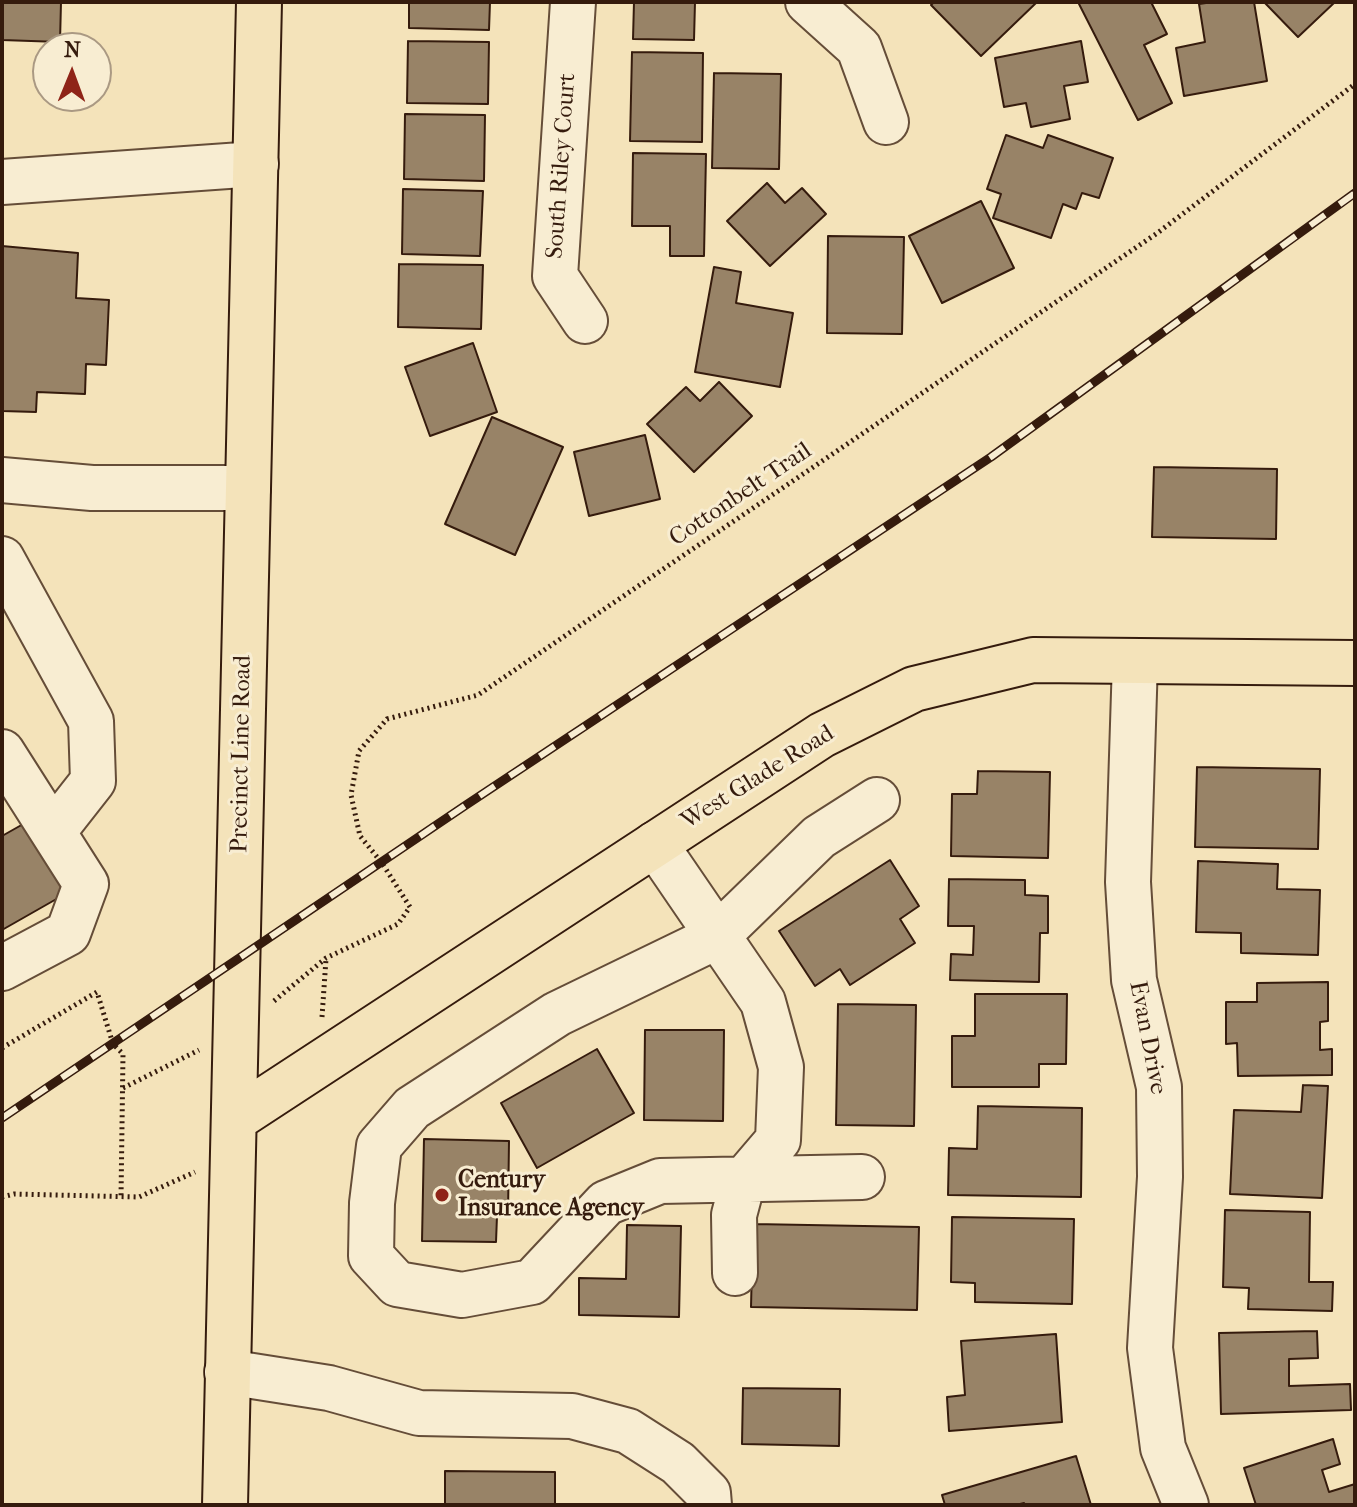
<!DOCTYPE html>
<style>
body{margin:0}
#map{position:relative;width:1357px;height:1507px;overflow:hidden;background:#f4e3ba;font-family:"IM FELL French Canon",serif}
canvas{display:block}
.frame{position:absolute;inset:0;border:4px solid #351b0d;pointer-events:none}
.north{position:absolute;left:32px;top:32px;width:80px;height:80px;box-sizing:border-box;background:#f8edd2;border:2px solid #aa9983;border-radius:50%;rotate:1deg;font-size:22px;font-weight:700;line-height:32px;text-align:center;color:#351b0d}
.north::after{content:'';display:block;margin:auto;width:28px;height:36px;background:#8f2418;clip-path:polygon(50% 0,100% 100%,50% 72%,0 100%)}
</style>
<div id="map">
<canvas width="1357" height="1507"></canvas>
<div class="frame"></div>
<div class="north">N</div>
</div>
<script>
const ctx = document.querySelector('canvas').getContext('2d');
ctx.lineJoin = 'round';
function paint(path, color) {
  ctx.fillStyle = color;
  ctx.fill(path, 'evenodd');
}
function poly(rows) {
  const path = new Path2D();
  for (const r of rows) {
    path.moveTo(r[0], r[1]);
    for (let i = 2; i < r.length; i += 2) path.lineTo(r[i], r[i + 1]);
  }
  return path;
}
function strokePath(path, color, width, dash) {
  ctx.strokeStyle = color;
  ctx.lineWidth = width;
  ctx.lineCap = dash ? 'butt' : 'round';
  ctx.setLineDash(dash || []);
  ctx.stroke(path);
}
function write(font, color, halo, rows, align = 'center') {
  ctx.font = font + ' "IM FELL French Canon",serif';
  ctx.lineWidth = 6;
  ctx.setLineDash([]);
  ctx.textBaseline = 'middle';
  ctx.strokeStyle = halo;
  ctx.fillStyle = color;
  for (const [text, x, y, turn = 0] of rows) {
    ctx.save();
    ctx.translate(x, y);
    ctx.rotate((+turn || 0) * Math.PI / 180);
    ctx.textAlign = isNaN(turn) ? turn : align;
    if (halo) ctx.strokeText(text, 0, 0);
    ctx.fillText(text, 0, 0);
    ctx.restore();
  }
}
const building = poly([
 [2,2,61,2,60,42,2,40,2,2],
 [409,2,490,2,489,30,409,28,409,2],
 [634,2,695,2,694,40,633,39,634,2],
 [934,2,1037,2,981,56,931,5,934,2],
 [1078,2,1151,2,1167,34,1144,45,1172,103,1138,120,1078,2],
 [1213,2,1254,2,1267,81,1184,96,1176,48,1205,42,1199,4,1213,2],
 [1264,2,1335,2,1298,37,1264,2],
 [408,41,489,42,488,104,407,103,408,41],
 [1081,41,1088,82,1064,86,1070,119,1031,127,1026,103,1004,107,995,58,1081,41],
 [632,52,703,53,702,142,630,141,632,52],
 [714,73,781,74,779,169,712,168,714,73],
 [405,114,485,115,484,181,404,179,405,114],
 [1006,135,1043,148,1048,135,1113,158,1099,198,1082,193,1076,209,1063,204,1051,238,993,218,1001,194,987,189,1006,135],
 [633,153,706,154,704,256,670,256,670,226,632,226,633,153],
 [767,183,785,203,802,188,826,214,770,266,727,221,767,183],
 [403,189,483,191,480,256,402,254,403,189],
 [981,201,1014,268,942,303,909,236,981,201],
 [828,236,904,237,902,334,827,333,828,236],
 [2,246,78,253,76,298,109,300,106,365,86,364,85,394,37,392,36,412,2,411,2,246],
 [399,264,483,265,481,329,398,327,399,264],
 [714,267,741,272,736,303,793,313,780,387,695,372,714,267],
 [473,343,497,412,430,436,405,367,473,343],
 [719,382,752,416,694,472,647,424,686,387,700,401,719,382],
 [492,417,563,447,515,555,445,524,492,417],
 [645,435,660,499,589,516,574,452,645,435],
 [1154,467,1277,469,1276,539,1152,537,1154,467],
 [1197,767,1320,769,1318,849,1195,847,1197,767],
 [978,771,1050,772,1048,858,951,856,952,794,977,794,978,771],
 [25,823,67,893,2,930,2,836,25,823],
 [890,860,919,906,900,919,915,943,850,985,840,969,815,986,779,931,890,860],
 [1198,861,1278,864,1277,889,1320,890,1318,955,1241,953,1241,933,1196,932,1198,861],
 [949,879,1025,880,1025,895,1048,896,1048,933,1040,933,1039,982,950,980,951,954,973,955,974,926,948,926,949,879],
 [1328,982,1328,1021,1320,1022,1320,1050,1332,1049,1332,1075,1238,1076,1237,1043,1226,1044,1226,1002,1257,1002,1257,983,1328,982],
 [975,994,1067,994,1066,1064,1039,1064,1039,1087,952,1087,952,1036,975,1036,975,994],
 [838,1004,916,1005,914,1126,836,1125,838,1004],
 [645,1030,724,1030,723,1121,644,1120,645,1030],
 [597,1049,634,1113,537,1168,501,1103,597,1049],
 [1303,1085,1328,1086,1322,1198,1230,1194,1234,1110,1301,1112,1303,1085],
 [978,1106,1082,1108,1081,1197,948,1195,949,1148,977,1149,978,1106],
 [424,1139,509,1141,508,1216,497,1216,496,1242,422,1241,424,1139],
 [1225,1210,1310,1212,1309,1282,1333,1282,1332,1311,1248,1309,1249,1288,1223,1287,1225,1210],
 [952,1217,1074,1219,1072,1304,975,1302,975,1283,951,1282,952,1217],
 [753,1224,919,1227,917,1310,751,1307,753,1224],
 [627,1225,681,1226,679,1317,579,1315,579,1278,626,1279,627,1225],
 [1317,1331,1318,1358,1289,1359,1289,1386,1350,1384,1351,1410,1221,1414,1219,1333,1317,1331],
 [1056,1334,1062,1422,949,1431,947,1397,965,1395,961,1341,1056,1334],
 [743,1388,840,1389,839,1446,742,1444,743,1388],
 [1333,1439,1340,1464,1322,1470,1329,1492,1355,1484,1355,1505,1256,1505,1244,1468,1333,1439],
 [1076,1456,1091,1505,1025,1505,1024,1503,1016,1505,945,1505,942,1495,1076,1456],
 [445,1471,555,1472,555,1505,445,1505,445,1471]
]);
paint(building, '#988367');
strokePath(building, '#351b0d', 2);
const minor = poly([
 [573,2,555,276,585,321],
 [808,2,859,48,886,122],
 [2,182,256,164],
 [2,480,92,488,248,488],
 [2,559,91,721,93,781,53,832],
 [1135,661,1128,882,1134,980,1159,1087,1160,1177,1150,1348,1163,1448,1186,1505],
 [2,752,86,884,68,933,2,968],
 [655,844,763,1002,781,1067,778,1140,743,1181,734,1215,735,1273],
 [862,1177,660,1181,606,1203,532,1282,462,1295,397,1284,371,1256,372,1203,379,1146,412,1108,557,1014,716,937,819,837,877,800],
 [227,1372,329,1388,419,1413,572,1416,628,1431,678,1463,708,1493,709,1505]
]);
const major = poly([
 [235,1119,822,735,914,689,1033,660,1355,663],
 [225,1505,259,2]
]);
strokePath(minor, '#654d38', 48);
strokePath(major, '#351b0d', 48);
strokePath(poly([
 [274,1001,326,958,398,924,410,907,382,863,360,836,351,795,359,751,387,719,478,695,1156,234,1355,84],
 [322,1017,326,959],
 [2,1048,97,992,113,1044,123,1054,121,1197],
 [123,1088,199,1050],
 [2,1197,14,1194,139,1197,195,1172]
]), '#351b0d', 5, [2, 4]);
strokePath(minor, '#f8edd2', 44);
strokePath(major, '#f4e3ba', 44);
const rail = poly([
 [2,1118,466,805,991,457,1355,193]
]);
strokePath(rail, '#351b0d', 9);
strokePath(rail, '#f8edd2', 6, [18]);
for (const [x, y, r, color] of [
 [442,1195,8,"#8f2418"]
]) {
  const dot = new Path2D();
  dot.arc(x, y, r, 0, 2 * Math.PI);
  ctx.fillStyle = color;
  ctx.fill(dot);
  strokePath(dot, '#f8edd2', 3);
}
write('24px', '#351b0d', '#f8edd2', [
 ["South Riley Court",562,166,-86],
 ["Cottonbelt Trail",741,495,-34],
 ["Precinct Line Road",242,754,-89],
 ["West Glade Road",758,778,-32],
 ["Evan Drive",1147,1038,79]
]);
write('bold 24px', '#351b0d', '#f8edd2', [
 ["Century",458,1181],
 ["Insurance Agency",458,1209]
], 'left');
</script>
